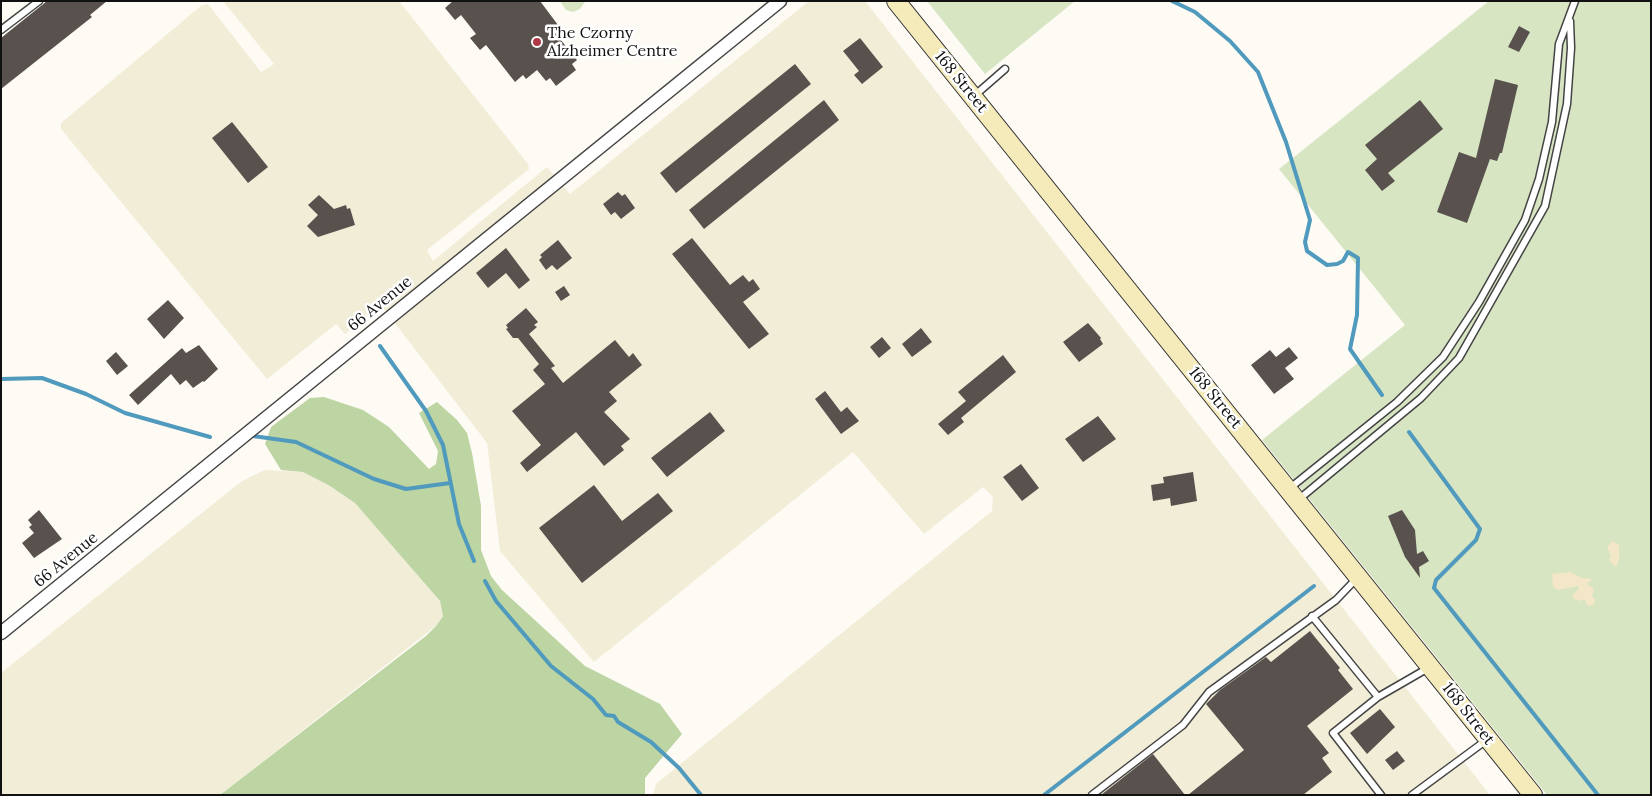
<!DOCTYPE html>
<style>
body{margin:0}
#map{position:relative;width:1652px;height:796px;overflow:hidden;background:#fefbf5;font-family:Lora,serif}
canvas{display:block}
.frame{position:absolute;inset:0;border:2px solid #111;pointer-events:none}
</style>
<div id="map">
<canvas width="1652" height="796"></canvas>
<div class="frame"></div>
</div>
<script>
const ctx = document.querySelector('canvas').getContext('2d');
ctx.lineJoin = 'round';
function paint(path, color) {
  ctx.fillStyle = color;
  ctx.fill(path, 'evenodd');
}
function poly(rows) {
  const path = new Path2D();
  for (const r of rows) {
    path.moveTo(r[0], r[1]);
    for (let i = 2; i < r.length; i += 2) path.lineTo(r[i], r[i + 1]);
  }
  return path;
}
function strokePath(path, color, width, dash) {
  ctx.strokeStyle = color;
  ctx.lineWidth = width;
  ctx.lineCap = dash ? 'butt' : 'round';
  ctx.setLineDash(dash || []);
  ctx.stroke(path);
}
function write(font, color, halo, rows, align = 'center') {
  ctx.font = font + ' Lora,serif';
  ctx.lineWidth = 5;
  ctx.setLineDash([]);
  ctx.textBaseline = 'middle';
  ctx.strokeStyle = halo;
  ctx.fillStyle = color;
  for (const [text, x, y, turn = 0] of rows) {
    ctx.save();
    ctx.translate(x, y);
    ctx.rotate((+turn || 0) * Math.PI / 180);
    ctx.textAlign = isNaN(turn) ? turn : align;
    if (halo) ctx.strokeText(text, 0, 0);
    ctx.fillText(text, 0, 0);
    ctx.restore();
  }
}
paint(poly([
 [223,1,399,1,528,164,529,169,427,250,433,261,547,167,570,194,809,1,865,1,1490,795,653,795,656,784,992,511,993,497,983,487,924,534,853,452,594,662,500,551,487,443,381,305,345,334,336,324,267,379,61,129,61,123,202,5,208,4,261,72,274,64],
 [265,470,303,472,330,486,355,503,440,601,443,616,437,625,220,795,1,795,1,673,242,481]
]), '#f2edd7');
paint(poly([
 [560,1,585,1,585,2,580,9,573,12,566,10],
 [927,1,1075,1,985,74],
 [1489,1,1651,1,1651,795,1547,795,1262,440,1405,325,1279,169]
]), '#d7e5c2');
paint(poly([
 [324,397,363,410,389,427,429,469,436,464,438,451,419,413,437,402,457,420,467,433,472,453,481,506,481,550,491,576,502,590,585,666,660,704,682,734,645,778,645,795,220,795,426,636,437,625,443,616,440,601,355,503,330,486,303,472,281,470,265,444,271,427,310,398]
]), '#bdd4a3');
paint(poly([
 [1612,541,1619,545,1619,560,1616,567,1609,561,1611,556,1607,548],
 [1570,572,1582,578,1592,579,1587,584,1594,589,1592,596,1595,600,1594,605,1588,606,1584,599,1581,601,1574,599,1572,595,1579,589,1578,586,1558,590,1553,587,1552,574]
]), '#f4e7c7');
strokePath(poly([
 [1172,1,1195,12,1230,41,1258,72,1286,142,1310,220,1305,242,1307,251,1327,265,1337,264,1343,261,1348,252,1358,258,1357,315,1350,349,1382,395],
 [380,346,426,411,443,445,459,524,474,561],
 [1,379,42,378,86,394,125,413,210,437],
 [1409,432,1480,529,1476,540,1436,580,1434,588,1598,795],
 [253,436,296,442,374,479,406,489,450,483],
 [485,581,496,601,551,666,593,699,606,715,614,716,618,722,651,742,679,768,701,795],
 [1044,795,1314,586]
]), '#509abd', 4);
paint(poly([
 [47,1,107,1,90,15,92,17,1,89,1,38],
 [453,1,540,1,558,25,552,29,577,60,572,64,576,70,556,86,550,78,546,81,537,70,526,79,523,75,515,82,486,45,480,50,470,38,476,34,461,15,455,20,445,8],
 [1519,26,1530,32,1519,52,1508,47],
 [860,38,883,67,862,84,854,75,859,71,843,51],
 [795,64,811,84,676,193,660,173],
 [1495,79,1518,85,1502,153,1500,153,1497,161,1490,159,1467,223,1437,212,1459,152,1476,158],
 [824,100,839,120,704,229,689,210],
 [1420,100,1443,129,1388,173,1395,181,1382,191,1365,170,1377,159,1365,145],
 [232,122,268,167,248,183,212,138],
 [618,192,622,196,625,194,635,208,621,219,615,212,611,215,603,204],
 [319,195,334,209,346,205,347,209,350,208,355,225,318,237,307,226,318,215,308,205],
 [692,238,730,285,743,275,749,282,753,279,760,289,743,302,769,334,749,349,672,254],
 [558,240,572,258,557,270,552,265,546,270,539,260,542,257,540,255],
 [506,248,530,280,519,289,506,273,488,288,476,273],
 [564,286,570,295,561,301,555,292],
 [168,300,184,318,164,339,147,319],
 [526,308,538,322,534,325,537,327,529,334,555,366,551,368,563,383,615,340,629,357,633,353,642,365,609,392,617,401,604,412,630,439,621,446,624,450,604,466,576,432,527,472,520,463,541,445,512,411,545,384,533,370,539,364,518,338,513,338,506,329,508,328,506,325],
 [1088,323,1101,338,1100,339,1103,344,1079,362,1063,342],
 [921,328,932,342,912,357,902,344],
 [882,337,891,348,879,358,870,347],
 [199,345,218,369,204,382,203,381,193,388,186,380,180,385,171,374,138,405,129,395,182,348,186,353],
 [1289,347,1298,358,1285,368,1294,379,1274,394,1251,365,1270,350,1276,357],
 [116,352,128,366,117,375,106,361],
 [1003,355,1016,372,961,418,964,422,948,435,938,424,966,401,958,392],
 [825,391,841,412,847,407,859,421,841,434,815,399],
 [710,412,725,431,667,477,651,458],
 [1098,416,1116,439,1083,462,1065,439],
 [1021,464,1039,488,1022,501,1003,477],
 [1193,472,1197,501,1171,506,1170,498,1153,501,1151,485,1164,483,1163,477],
 [594,485,622,521,658,493,673,511,582,583,539,528],
 [39,510,62,539,34,558,22,543,34,533,29,527,32,525,28,520],
 [1402,510,1415,530,1417,554,1423,551,1429,561,1419,567,1420,578,1405,557,1388,516],
 [1310,631,1340,668,1338,670,1353,689,1307,726,1329,753,1322,758,1332,772,1303,795,1188,795,1244,750,1206,704,1220,690,1266,657,1271,662],
 [1380,709,1395,727,1367,754,1350,733],
 [1397,751,1405,761,1393,770,1385,760],
 [1153,754,1185,795,1101,795]
]), '#58514e');
const service = poly([
 [1,30,39,1],
 [974,96,1005,69],
 [1290,488,1397,402,1443,357,1479,302,1525,220,1539,179,1552,122,1559,44,1575,1],
 [1298,500,1421,398,1459,358,1545,206,1567,104,1571,48,1570,21],
 [1312,616,1378,697,1430,667],
 [1378,697,1333,733,1381,795],
 [1092,795,1183,725,1209,692,1336,600,1358,577],
 [1412,795,1488,739]
]);
const minor = poly([
 [1,633,780,1]
]);
const secondary = poly([
 [896,1,1533,795]
]);
strokePath(service, '#444', 9);
strokePath(minor, '#444', 15);
strokePath(secondary, '#333', 20);
strokePath(service, '#fff', 6);
strokePath(minor, '#fff', 12);
strokePath(secondary, '#f5eab9', 18);
for (const [x, y, r, color] of [
 [537,42,5,"#b03948"]
]) {
  const dot = new Path2D();
  dot.arc(x, y, r, 0, 2 * Math.PI);
  ctx.fillStyle = color;
  ctx.fill(dot);
  strokePath(dot, '#fff', 2);
}
write('16px', '#111', '#fff', [
 ["The Czorny",547,33],
 ["Alzheimer Centre",547,51]
], 'left');
write('16px', '#111', '#fff', [
 ["168 Street",961,82,51],
 ["66 Avenue",380,304,-39],
 ["168 Street",1215,398,51],
 ["66 Avenue",66,560,-39],
 ["168 Street",1468,714,52]
]);
</script>
